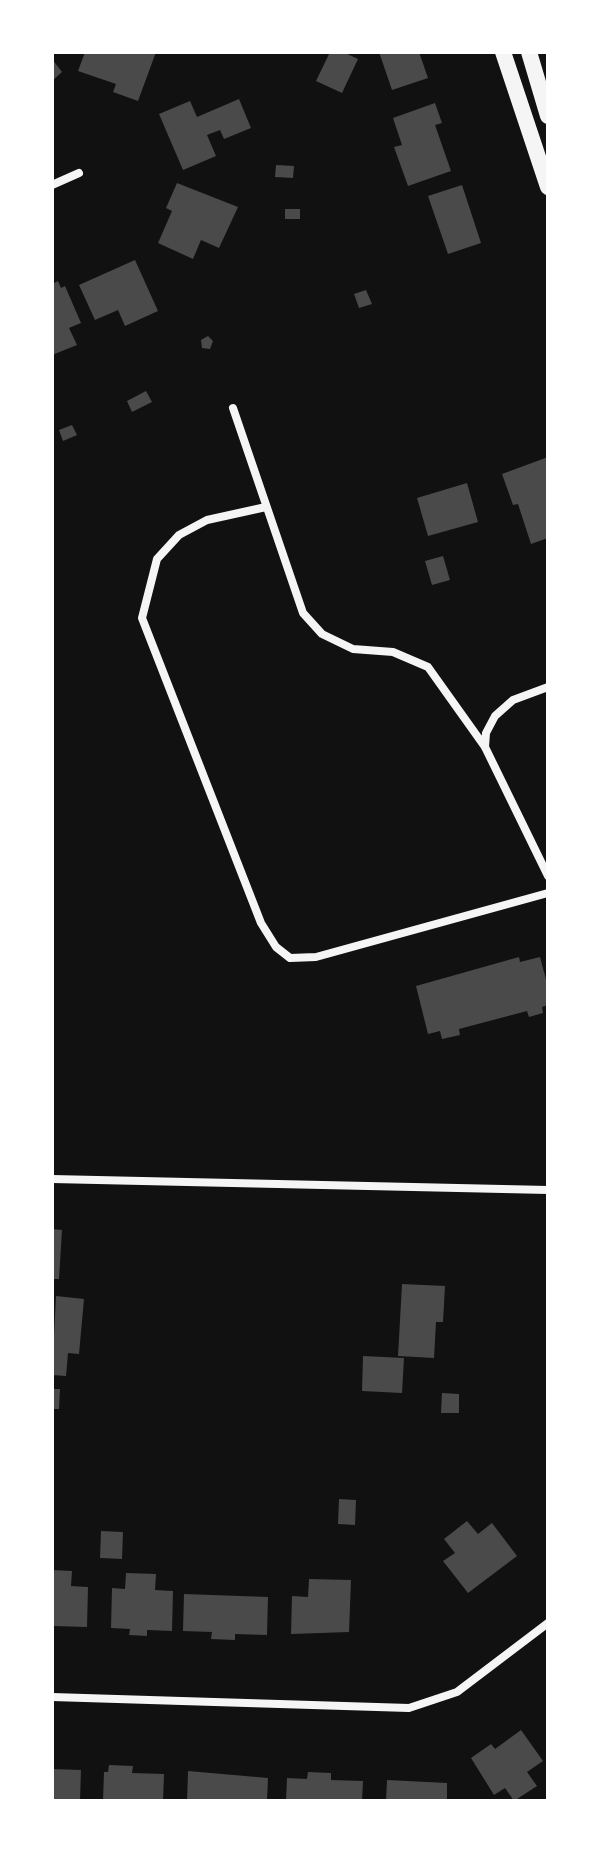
<!DOCTYPE html>
<style>
body{margin:0}
#map{position:relative;width:600px;height:1853px;overflow:hidden;background:#111;font-family:Poppins,sans-serif}
canvas{display:block}
.frame{position:absolute;inset:0;border:54px solid #fff;pointer-events:none}
</style>
<div id="map">
<canvas width="600" height="1853"></canvas>
<div class="frame"></div>
</div>
<script>
const ctx = document.querySelector('canvas').getContext('2d');
ctx.lineJoin = 'round';
function paint(path, color) {
  ctx.fillStyle = color;
  ctx.fill(path, 'evenodd');
}
function poly(rows) {
  const path = new Path2D();
  for (const r of rows) {
    path.moveTo(r[0], r[1]);
    for (let i = 2; i < r.length; i += 2) path.lineTo(r[i], r[i + 1]);
  }
  return path;
}
function strokePath(path, color, width, dash) {
  ctx.strokeStyle = color;
  ctx.lineWidth = width;
  ctx.lineCap = dash ? 'butt' : 'round';
  ctx.setLineDash(dash || []);
  ctx.stroke(path);
}
paint(poly([
 [85,52,156,52,138,101,113,92,116,84,78,71],
 [330,52,343,52,358,59,342,93,316,81],
 [379,52,419,52,428,78,392,90],
 [52,59,62,72,52,81],
 [239,99,251,128,224,139,220,130,207,135,216,156,183,170,159,114,190,101,197,117],
 [435,103,442,123,435,125,451,171,408,186,394,147,402,145,393,118],
 [276,165,294,166,293,178,275,177],
 [177,183,238,207,219,248,201,240,193,259,158,243,172,211,166,208],
 [462,185,481,243,448,254,428,196],
 [285,209,300,209,300,219,285,219],
 [135,260,158,311,125,326,118,310,95,320,79,285],
 [58,281,61,288,65,286,81,323,69,328,77,345,52,355,52,284],
 [366,290,372,304,359,308,354,294],
 [208,336,213,341,210,349,202,348,201,340],
 [146,391,152,402,132,412,127,401],
 [72,425,77,435,63,441,59,430],
 [548,457,548,538,531,544,518,504,513,505,502,474],
 [467,483,478,522,428,536,417,498],
 [443,556,450,580,432,585,425,561],
 [519,957,520,962,540,957,548,987,548,1005,542,1007,543,1013,529,1017,527,1011,459,1029,460,1035,442,1039,440,1031,428,1034,416,986],
 [52,1229,62,1230,59,1279,52,1279],
 [402,1284,445,1286,443,1322,436,1322,434,1358,398,1356],
 [56,1296,84,1299,79,1354,68,1353,66,1376,52,1375],
 [363,1356,404,1358,402,1393,362,1391],
 [52,1389,60,1389,59,1409,52,1409],
 [442,1393,459,1394,459,1413,441,1413],
 [339,1499,356,1500,355,1525,338,1524],
 [467,1521,478,1534,492,1523,517,1556,468,1593,443,1561,455,1553,444,1539],
 [101,1531,123,1532,122,1559,100,1558],
 [52,1570,72,1571,71,1586,88,1587,87,1627,54,1626,52,1623],
 [126,1573,156,1574,155,1590,173,1591,172,1631,147,1630,147,1636,129,1635,130,1629,111,1628,112,1588,125,1589],
 [309,1579,351,1580,349,1632,291,1634,292,1596,308,1597],
 [184,1594,268,1597,267,1635,235,1634,235,1640,211,1639,212,1632,183,1631],
 [521,1730,543,1761,527,1772,537,1786,514,1801,505,1788,494,1795,471,1758,491,1744,495,1749],
 [109,1765,133,1766,132,1773,164,1774,163,1801,103,1801,104,1772,108,1772],
 [52,1769,81,1770,80,1801,52,1801],
 [188,1771,268,1778,267,1801,187,1801],
 [308,1772,331,1773,331,1780,363,1781,362,1801,286,1801,287,1778,307,1779],
 [387,1780,447,1783,447,1801,386,1801]
]), '#4a4a4a');
strokePath(poly([
 [52,185,79,173],
 [233,408,303,613,322,634,353,649,393,652,428,667,485,747,548,876],
 [266,507,207,520,179,535,157,559,142,618,261,923,276,947,290,958,316,957,548,893],
 [485,747,486,733,495,716,513,700,548,687],
 [52,1179,548,1190],
 [52,1697,409,1708,457,1692,548,1623]
]), '#f5f5f5', 8);
strokePath(poly([
 [503,52,548,187],
 [529,52,548,116]
]), '#f5f5f5', 16);
</script>
